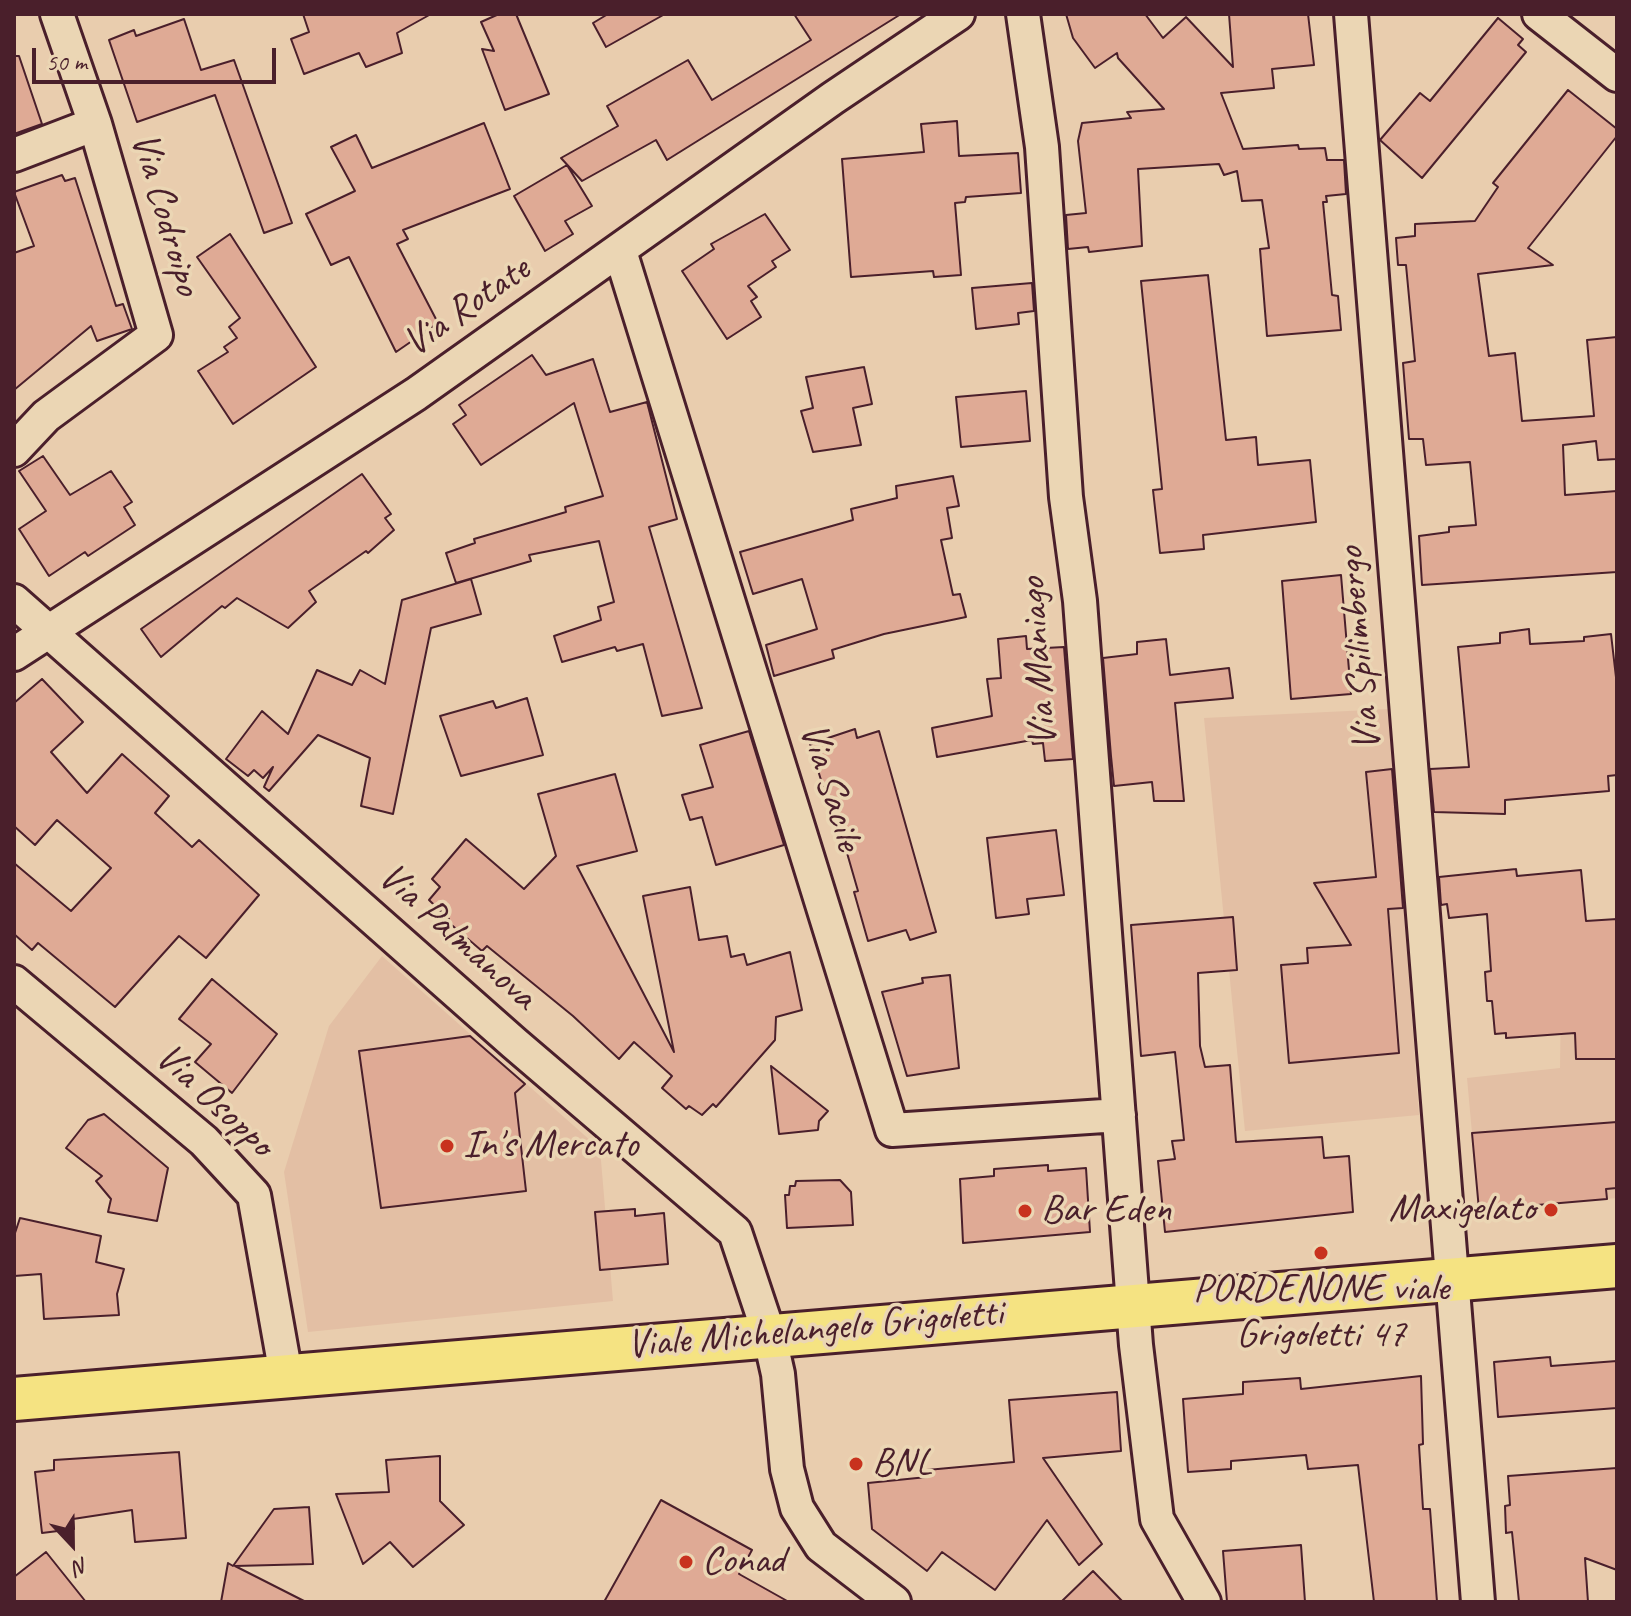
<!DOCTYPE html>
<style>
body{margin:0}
#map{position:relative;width:1631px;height:1616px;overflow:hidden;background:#e9cdae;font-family:Caveat,sans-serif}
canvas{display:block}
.frame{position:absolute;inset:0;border:16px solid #4a1f2b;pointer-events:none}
.north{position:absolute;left:32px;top:1504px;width:80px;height:80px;-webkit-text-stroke:6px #ebd6b4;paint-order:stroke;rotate:158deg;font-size:22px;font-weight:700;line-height:32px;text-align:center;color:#4a1f2b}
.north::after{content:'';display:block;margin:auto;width:28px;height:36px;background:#4a1f2b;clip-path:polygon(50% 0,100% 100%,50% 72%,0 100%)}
.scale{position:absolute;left:32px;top:48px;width:244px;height:36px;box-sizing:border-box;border:4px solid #4a1f2b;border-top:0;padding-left:10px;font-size:24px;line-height:28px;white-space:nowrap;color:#4a1f2b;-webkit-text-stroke:6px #ebd6b4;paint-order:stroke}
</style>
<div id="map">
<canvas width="1631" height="1616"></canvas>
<div class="frame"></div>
<div class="north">N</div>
<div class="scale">50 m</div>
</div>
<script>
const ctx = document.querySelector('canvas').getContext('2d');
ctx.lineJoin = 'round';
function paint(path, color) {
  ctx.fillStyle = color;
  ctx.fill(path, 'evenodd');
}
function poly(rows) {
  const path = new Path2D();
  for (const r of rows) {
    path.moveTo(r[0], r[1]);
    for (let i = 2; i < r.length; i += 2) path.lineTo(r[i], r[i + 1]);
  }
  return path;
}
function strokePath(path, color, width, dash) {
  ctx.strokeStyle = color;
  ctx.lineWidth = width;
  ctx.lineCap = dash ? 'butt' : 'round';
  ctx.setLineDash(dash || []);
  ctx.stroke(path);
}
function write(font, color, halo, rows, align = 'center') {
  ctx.font = font + ' Caveat,sans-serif';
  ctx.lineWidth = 7;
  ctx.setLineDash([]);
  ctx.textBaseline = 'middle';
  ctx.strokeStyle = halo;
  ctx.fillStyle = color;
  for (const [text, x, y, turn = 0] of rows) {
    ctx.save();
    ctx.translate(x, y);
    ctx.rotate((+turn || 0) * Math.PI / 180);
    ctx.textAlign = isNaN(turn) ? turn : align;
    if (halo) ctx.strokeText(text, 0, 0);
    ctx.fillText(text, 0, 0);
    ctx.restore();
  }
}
paint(poly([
 [1389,709,1419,1115,1245,1131,1204,718],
 [1617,919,1617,1198,1479,1210,1467,1078,1560,1068,1562,921],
 [382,956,600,1149,613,1301,308,1332,284,1172,329,1026]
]), '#e3bfa4');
const building = poly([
 [303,14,431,14,397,33,402,53,366,67,359,53,304,74,291,39,309,32,303,14],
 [499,14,516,14,549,94,505,110,482,49,494,51,481,22,499,14],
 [608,14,665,14,606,47,593,23,608,14],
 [794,14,901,14,667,160,656,140,582,181,561,158,618,126,607,106,688,60,712,100,811,40,794,14],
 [1066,14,1145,14,1163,38,1186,17,1233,67,1229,14,1308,14,1314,65,1272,69,1274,88,1221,93,1243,149,1298,145,1299,149,1325,148,1327,160,1344,160,1346,194,1326,196,1327,202,1323,202,1332,295,1338,296,1341,330,1267,336,1260,249,1269,248,1262,200,1242,201,1237,171,1224,175,1219,164,1138,169,1142,246,1089,252,1088,247,1068,249,1066,215,1086,213,1078,141,1082,123,1131,118,1127,112,1164,109,1118,58,1117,53,1095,68,1073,38,1066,14],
 [1498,18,1523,39,1518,45,1526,52,1422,178,1380,140,1420,93,1430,101,1498,18],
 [184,19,201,70,234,60,292,223,264,233,215,95,137,122,109,40,134,30,136,36,184,19],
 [14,56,19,56,42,124,14,134,14,56],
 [1568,90,1617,129,1617,136,1528,248,1553,265,1478,274,1489,356,1515,353,1522,421,1594,416,1587,340,1617,337,1617,459,1598,460,1596,441,1563,445,1565,495,1617,491,1617,572,1422,585,1419,536,1449,532,1449,527,1476,525,1470,462,1426,465,1423,439,1409,439,1403,363,1415,361,1406,265,1398,265,1396,238,1415,236,1415,224,1475,221,1498,187,1493,183,1568,90],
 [957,121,959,156,1018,153,1021,193,966,197,965,202,955,203,961,275,934,277,933,271,851,277,842,159,924,152,921,124,957,121],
 [484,123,510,189,403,230,408,239,397,244,438,323,396,352,349,257,331,265,306,214,355,191,331,147,356,135,372,168,484,123],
 [567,165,592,206,565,221,573,234,545,251,514,196,567,165],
 [62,175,65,181,75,178,116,306,123,304,132,329,97,341,91,326,14,390,14,253,34,246,14,192,62,175],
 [765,214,790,250,772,261,776,267,748,286,757,297,751,301,761,317,727,339,682,271,714,249,711,244,765,214],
 [230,234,316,367,233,424,198,371,228,352,224,347,237,338,229,327,240,318,197,257,230,234],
 [1208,275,1226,440,1256,437,1258,465,1310,460,1316,522,1203,535,1204,549,1160,553,1153,490,1162,489,1141,281,1208,275],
 [1032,283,1034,311,1018,313,1019,324,976,329,972,288,1032,283],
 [532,355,546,375,593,359,610,412,647,402,677,519,649,527,702,708,662,716,643,644,617,651,615,647,562,662,554,636,601,620,598,607,614,602,599,541,529,555,531,561,456,583,446,553,475,543,474,539,566,512,565,507,603,496,574,403,481,465,453,424,466,415,459,405,532,355],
 [864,367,872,404,853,408,861,445,813,452,801,411,813,408,806,377,864,367],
 [1026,391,1030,441,961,447,956,397,1026,391],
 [43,456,70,495,111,471,132,502,124,507,135,525,88,556,85,552,49,576,19,529,46,511,19,471,43,456],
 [362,474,391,514,385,518,394,530,368,553,366,551,309,591,316,602,288,628,237,598,225,608,222,606,161,657,158,653,141,629,362,474],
 [953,476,959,506,947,508,952,538,941,540,953,595,960,594,966,617,884,634,832,650,834,658,774,676,766,645,817,629,802,579,753,594,740,552,853,520,851,509,897,498,896,486,953,476],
 [1341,575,1351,694,1291,699,1282,581,1341,575],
 [471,579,481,614,431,628,393,814,361,806,370,758,318,735,269,791,264,787,273,767,263,778,254,770,248,776,226,759,262,711,288,734,317,670,352,685,360,670,385,684,402,600,471,579],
 [1529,629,1530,644,1584,641,1584,637,1611,634,1617,686,1617,775,1608,776,1609,791,1505,800,1505,814,1434,812,1430,769,1469,767,1458,647,1500,643,1500,633,1529,629],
 [1026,636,1027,649,1064,647,1073,759,1045,761,1043,743,1033,744,1032,740,937,757,932,728,992,716,987,679,1001,678,998,639,1026,636],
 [1166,639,1170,675,1229,668,1233,698,1175,703,1184,801,1154,801,1152,782,1114,786,1111,756,1103,658,1137,654,1137,642,1166,639],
 [42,679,83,722,51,752,87,793,122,754,169,796,155,813,192,847,199,840,259,895,206,958,179,936,115,1007,38,943,32,950,14,934,14,863,71,911,111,868,57,820,35,845,14,826,14,703,42,679],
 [527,698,543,755,461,776,440,716,493,701,496,708,527,698],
 [855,729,857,738,879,731,936,932,910,940,906,930,868,941,854,892,858,891,832,801,828,803,810,744,855,729],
 [749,731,784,845,716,865,702,817,690,820,682,795,713,787,700,745,749,731],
 [1392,769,1403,908,1388,909,1399,1053,1289,1063,1281,965,1308,963,1307,948,1351,945,1314,883,1376,877,1366,772,1392,769],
 [615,774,637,851,577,866,674,1052,643,896,690,887,699,940,727,936,731,957,744,954,747,965,790,952,802,1010,776,1017,775,1040,716,1107,713,1104,702,1115,689,1106,686,1109,662,1088,672,1076,634,1042,619,1059,573,1016,487,946,482,951,447,921,449,919,429,900,440,887,432,879,466,839,524,889,556,856,538,794,615,774],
 [1056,830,1064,895,1027,899,1029,914,996,918,987,838,1056,830],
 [1516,869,1517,876,1581,870,1586,921,1617,919,1617,1059,1576,1059,1575,1033,1506,1038,1506,1033,1495,1034,1492,1001,1487,1001,1485,972,1491,971,1487,914,1449,918,1447,904,1441,905,1439,877,1516,869],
 [1233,917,1237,970,1198,973,1200,1046,1205,1067,1230,1065,1236,1142,1322,1137,1324,1158,1349,1156,1353,1212,1165,1232,1158,1161,1175,1159,1172,1141,1184,1140,1175,1052,1141,1056,1131,925,1233,917],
 [950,975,959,1068,907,1076,882,992,923,983,922,978,950,975],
 [212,979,277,1034,232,1093,195,1062,211,1044,179,1019,212,979],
 [470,1036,525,1084,515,1093,526,1191,381,1208,359,1051,470,1036],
 [771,1066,828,1111,819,1121,818,1130,779,1134,771,1066],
 [104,1114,168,1168,157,1221,108,1212,111,1199,96,1181,102,1176,66,1148,88,1120,104,1114],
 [1617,1122,1617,1188,1606,1189,1607,1199,1479,1210,1472,1133,1617,1122],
 [1048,1165,1048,1171,1086,1168,1090,1232,963,1243,960,1179,994,1176,994,1169,1048,1165],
 [840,1180,851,1192,853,1225,787,1228,785,1195,789,1195,790,1186,795,1186,796,1181,840,1180],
 [635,1209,635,1216,664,1213,668,1264,600,1270,595,1212,635,1209],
 [20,1218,101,1236,96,1262,124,1269,117,1294,119,1315,44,1319,41,1274,14,1276,14,1236,20,1218],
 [1550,1357,1551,1366,1617,1361,1617,1408,1498,1417,1494,1362,1550,1357],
 [1421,1376,1423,1444,1419,1445,1423,1509,1430,1509,1437,1602,1374,1602,1358,1465,1308,1469,1306,1455,1231,1461,1231,1469,1188,1472,1183,1399,1243,1394,1243,1382,1300,1378,1301,1389,1421,1376],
 [1117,1392,1121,1451,1043,1458,1102,1544,1079,1565,1047,1520,995,1590,942,1552,927,1571,872,1529,868,1483,927,1477,927,1470,1014,1462,1009,1400,1117,1392],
 [179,1452,186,1538,135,1542,132,1510,73,1519,74,1529,42,1533,35,1472,54,1470,54,1460,179,1452],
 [440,1456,440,1501,464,1525,413,1567,390,1542,363,1564,336,1494,389,1492,386,1460,440,1456],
 [1617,1468,1617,1570,1585,1558,1588,1602,1519,1602,1512,1532,1506,1533,1505,1506,1510,1505,1508,1476,1617,1468],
 [661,1500,752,1550,739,1574,789,1602,604,1602,661,1500],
 [309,1507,313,1564,235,1566,306,1602,221,1602,228,1563,233,1566,274,1509,309,1507],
 [1301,1545,1305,1602,1227,1602,1223,1551,1301,1545],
 [46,1552,86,1602,14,1602,14,1577,46,1552],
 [1093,1571,1123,1602,1061,1602,1093,1571]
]);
paint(building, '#dfaa95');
strokePath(building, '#4a1f2b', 2);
const minor = poly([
 [1023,14,1042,147,1066,497,1080,601,1136,1345,1157,1519,1204,1602],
 [1351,14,1478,1602],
 [1539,14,1617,75],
 [14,155,95,124],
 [620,251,892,1130,1119,1115],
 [14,450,46,416,156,335,95,124,57,14],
 [14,601,514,1043,735,1232,769,1334,778,1374,787,1469,797,1508,821,1546,894,1602],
 [14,654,416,394,833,98,958,14],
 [14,982,204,1141,254,1195,286,1375]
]);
const major = poly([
 [14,1399,1617,1266]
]);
strokePath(minor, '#4a1f2b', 38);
strokePath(major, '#4a1f2b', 48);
strokePath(minor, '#ebd6b4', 32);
strokePath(major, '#f5e382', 42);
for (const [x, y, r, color] of [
 [447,1146,8,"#c8321e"],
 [1551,1210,8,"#c8321e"],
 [1025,1211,8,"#c8321e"],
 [1321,1253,8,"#c8321e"],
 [856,1464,8,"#c8321e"],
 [686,1562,8,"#c8321e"]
]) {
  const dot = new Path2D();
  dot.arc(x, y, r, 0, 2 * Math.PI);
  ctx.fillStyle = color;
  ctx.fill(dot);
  strokePath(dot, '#ebd6b4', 3);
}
write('40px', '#4a1f2b', '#ebd6b4', [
 ["Via Codroipo",165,214,74],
 ["Via Rotate",467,307,-35],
 ["Via Spilimbergo",1360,649,-95],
 ["Via Maniago",1039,662,-94],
 ["Via Sacile",830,787,73],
 ["Via Palmanova",457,937,42],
 ["Via Osoppo",214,1101,43],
 ["Viale Michelangelo Grigoletti",815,1330,-5]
]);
write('40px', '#4a1f2b', '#ebd6b4', [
 ["In's Mercato",463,1146],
 ["Maxigelato",1535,1210,"right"],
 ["Bar Eden",1041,1211],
 ["PORDENONE viale",1321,1290,"center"],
 ["Grigoletti 47",1321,1336,"center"],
 ["BNL",872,1464],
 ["Conad",702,1562]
], 'left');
</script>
